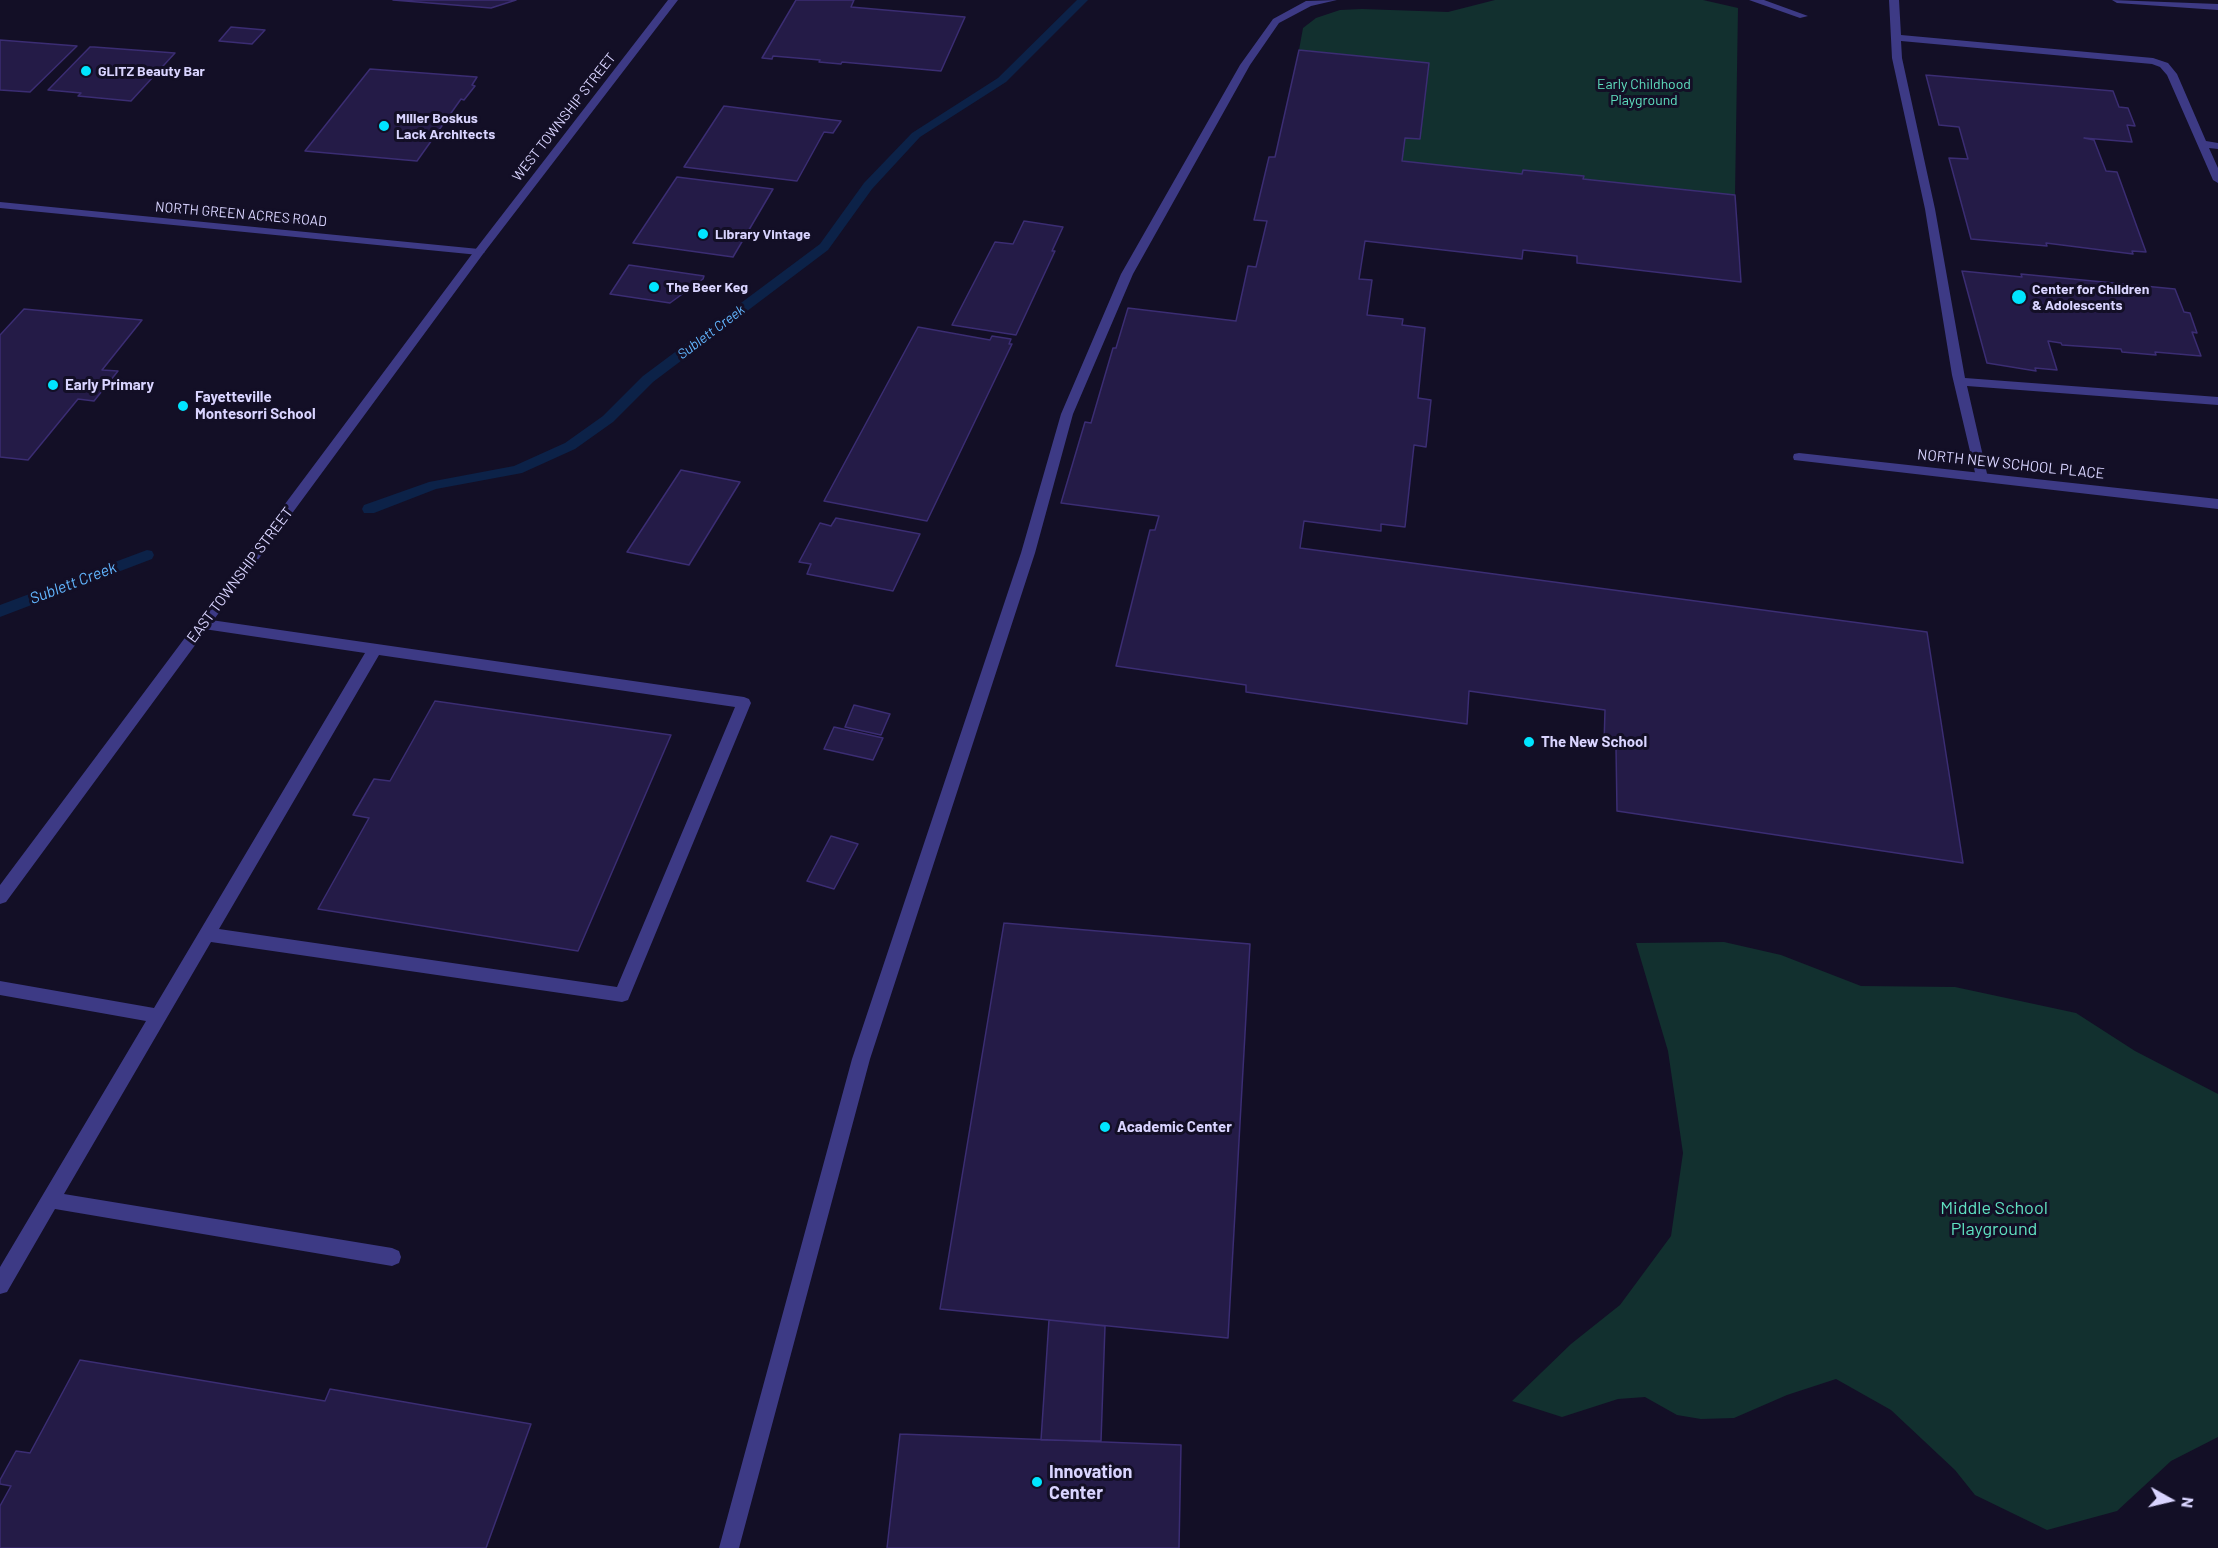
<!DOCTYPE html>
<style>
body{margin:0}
#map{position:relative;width:2218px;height:1548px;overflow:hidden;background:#130f26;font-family:Barlow,sans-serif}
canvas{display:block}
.north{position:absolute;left:2140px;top:1470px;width:60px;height:60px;-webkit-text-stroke:4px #130f26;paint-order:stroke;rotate:98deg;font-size:16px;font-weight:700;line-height:24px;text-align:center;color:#d9d4ff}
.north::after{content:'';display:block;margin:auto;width:21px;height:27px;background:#d9d4ff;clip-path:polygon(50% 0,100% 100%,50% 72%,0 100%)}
</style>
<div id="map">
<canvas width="2218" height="1548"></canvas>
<div class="north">N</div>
</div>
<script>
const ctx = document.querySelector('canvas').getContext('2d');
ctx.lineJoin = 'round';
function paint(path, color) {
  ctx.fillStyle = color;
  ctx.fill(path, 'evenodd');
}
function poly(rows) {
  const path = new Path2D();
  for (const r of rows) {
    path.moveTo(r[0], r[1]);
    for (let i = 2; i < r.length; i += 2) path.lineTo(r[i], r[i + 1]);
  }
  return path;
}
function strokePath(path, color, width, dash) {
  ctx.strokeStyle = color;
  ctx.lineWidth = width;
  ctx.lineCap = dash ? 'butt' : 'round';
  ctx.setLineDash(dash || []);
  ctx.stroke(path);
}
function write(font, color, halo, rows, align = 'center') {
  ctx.font = font + ' Barlow,sans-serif';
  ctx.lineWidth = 6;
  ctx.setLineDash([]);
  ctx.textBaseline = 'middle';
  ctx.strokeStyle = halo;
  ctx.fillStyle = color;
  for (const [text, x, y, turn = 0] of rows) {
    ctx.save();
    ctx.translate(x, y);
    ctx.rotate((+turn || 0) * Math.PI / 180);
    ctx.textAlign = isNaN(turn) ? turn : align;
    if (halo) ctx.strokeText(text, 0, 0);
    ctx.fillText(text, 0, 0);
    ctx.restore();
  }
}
paint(poly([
 [1495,0,1703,0,1738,8,1735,195,1583,179,1583,176,1523,170,1522,174,1402,161,1405,138,1420,139,1429,63,1299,50,1303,28,1316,18,1340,10,1362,9,1448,12],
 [1724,942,1781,955,1861,986,1955,987,2076,1013,2135,1051,2218,1094,2218,1437,2171,1461,2117,1511,2047,1530,1975,1495,1955,1470,1891,1410,1836,1379,1787,1395,1734,1418,1701,1419,1677,1415,1645,1397,1618,1399,1562,1417,1512,1401,1571,1344,1620,1305,1671,1236,1683,1153,1668,1051,1636,943]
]), '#12302f');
paint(poly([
 [1077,0,1088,0,1006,82,920,137,872,189,828,250,653,382,613,422,575,449,522,473,436,489,374,513,364,513,362,509,364,505,429,482,514,466,565,443,603,416,643,376,820,244,864,183,912,133,998,78,1077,0],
 [147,550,152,551,154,555,152,559,0,617,0,605,147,550]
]), '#0c2248');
const building = poly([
 [393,0,516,0,491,8,393,0],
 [796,0,854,0,851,7,965,17,941,71,842,62,841,64,819,62,820,60,773,56,772,59,762,58,796,0],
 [231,27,265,30,252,44,219,41,231,27],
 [0,40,77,46,30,92,0,90,0,40],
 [90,47,94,47,175,53,131,101,78,96,81,93,48,90,90,47],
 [1299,50,1429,63,1420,139,1405,138,1402,161,1522,174,1523,170,1584,176,1583,179,1735,195,1741,282,1577,263,1577,256,1523,250,1522,259,1365,241,1359,279,1372,280,1367,315,1403,319,1402,325,1425,328,1418,398,1431,400,1426,447,1414,445,1405,527,1381,524,1381,531,1304,521,1300,548,1927,632,1963,863,1617,811,1616,747,1604,745,1605,710,1469,691,1467,724,1246,692,1246,685,1116,666,1150,530,1155,530,1159,516,1061,503,1085,422,1091,423,1113,348,1116,348,1128,308,1236,321,1248,266,1256,267,1267,221,1254,220,1269,157,1275,157,1299,50],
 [370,69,477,77,472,85,475,86,464,100,461,99,417,161,305,151,370,69],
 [1926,75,2113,91,2119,107,2128,108,2135,126,2127,125,2132,142,2084,138,2094,140,2106,171,2117,172,2146,252,2132,251,2133,254,2046,243,2047,246,1971,239,1949,158,1968,159,1959,127,1939,125,1926,75],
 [724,106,841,121,833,133,824,132,797,181,684,167,724,106],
 [677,177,773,189,733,257,633,243,677,177],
 [1024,221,1063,227,1052,251,1055,251,1016,335,952,325,995,242,1013,244,1024,221],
 [629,265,704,276,703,279,670,303,610,294,629,265],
 [1962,271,2022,277,2021,274,2175,289,2184,312,2190,313,2197,333,2192,332,2201,356,2155,352,2156,355,2122,352,2121,349,2062,345,2061,343,2048,341,2057,370,2035,368,2036,371,1987,363,1962,271],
 [24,309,142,320,102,370,118,371,94,401,78,399,28,460,0,457,0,335,24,309],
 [918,327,990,340,992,336,1011,339,1009,344,1012,344,927,521,824,501,918,327],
 [681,470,740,482,689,565,627,552,681,470],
 [836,518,920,534,893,591,807,574,811,564,799,562,820,523,831,526,836,518],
 [435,701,671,735,578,951,318,909,369,818,353,815,374,779,390,781,435,701],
 [854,705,890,714,881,735,845,727,854,705],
 [834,727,883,738,873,760,824,749,834,727],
 [831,836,858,844,834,889,807,881,831,836],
 [1004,923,1250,944,1228,1338,940,1309,1004,923],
 [1049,1320,1105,1326,1101,1441,1041,1440,1049,1320],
 [80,1360,325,1401,330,1389,531,1424,486,1548,0,1548,0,1506,11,1486,0,1484,0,1480,16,1451,30,1453,80,1360],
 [900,1434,1181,1445,1179,1548,887,1548,900,1434]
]);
paint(building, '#241b47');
strokePath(building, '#3b2d73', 1.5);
paint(poly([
 [1337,0,1311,6,1279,23,1250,65,1133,274,1073,414,1035,553,870,1059,739,1548,719,1548,852,1059,1021,553,1061,414,1121,274,1240,65,1273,19,1306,1,1337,0],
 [1749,0,1764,0,1808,16,1800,18,1749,0],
 [1889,0,1899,0,1901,35,2153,58,2168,63,2177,74,2206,141,2218,143,2218,149,2209,148,2218,168,2218,183,2213,180,2167,75,2160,67,2152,64,1901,41,1902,58,1935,209,1965,378,2218,397,2218,405,1967,386,1988,478,1987,481,1977,481,1952,375,1925,209,1892,58,1889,0],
 [204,619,744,697,749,699,751,703,628,1000,622,1002,211,942,64,1194,392,1248,399,1251,401,1257,399,1263,392,1266,55,1209,7,1292,0,1294,0,1267,146,1021,0,995,0,981,154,1008,365,653,204,629,197,624,204,619],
 [379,655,735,707,617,987,219,929,379,655]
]), '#3d3a85');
paint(poly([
 [2112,0,2218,4,2218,10,2117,3,2112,0],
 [0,202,479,249,485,252,479,255,0,208,0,202],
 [1799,453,2218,499,2218,509,1794,460,1793,457,1794,454,1799,453]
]), '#3d3a85');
paint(poly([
 [668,0,678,0,483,254,6,902,0,904,0,885,475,250,668,0]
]), '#3d3a85');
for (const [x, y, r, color] of [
 [86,71,6,"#00e5ff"],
 [384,126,6,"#00e5ff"],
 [703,234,6,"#00e5ff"],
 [654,287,6,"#00e5ff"],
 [2019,297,8,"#00e5ff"],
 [53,385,6,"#00e5ff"],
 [183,406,6,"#00e5ff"],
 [1529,742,6,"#00e5ff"],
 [1105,1127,6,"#00e5ff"],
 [1037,1482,6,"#00e5ff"]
]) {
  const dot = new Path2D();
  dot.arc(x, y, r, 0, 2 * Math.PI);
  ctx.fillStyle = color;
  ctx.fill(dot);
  strokePath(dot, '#130f26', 2);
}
write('bold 14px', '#d9d4ff', '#130f26', [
 ["GLITZ Beauty Bar",98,71],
 ["Miller Boskus",396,118],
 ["Lack Architects",396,134],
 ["Library Vintage",715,234],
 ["The Beer Keg",666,287],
 ["Center for Children",2032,289],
 ["& Adolescents",2032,305]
], 'left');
write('14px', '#5fe0c0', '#130f26', [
 ["Early Childhood",1644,84],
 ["Playground",1644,100]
]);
write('14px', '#d9d4ff', '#130f26', [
 ["WEST TOWNSHIP STREET",564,117,-52],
 ["NORTH GREEN ACRES ROAD",241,214,5]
]);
write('italic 14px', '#62b6ff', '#130f26', [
 ["Sublett Creek",711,332,-37]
]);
write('bold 15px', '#d9d4ff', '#130f26', [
 ["Early Primary",65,385],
 ["Fayetteville",195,397],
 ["Montesorri School",195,414],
 ["The New School",1541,742],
 ["Academic Center",1117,1127]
], 'left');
write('15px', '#d9d4ff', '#130f26', [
 ["NORTH NEW SCHOOL PLACE",2011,464,6],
 ["EAST TOWNSHIP STREET",240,575,-53]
]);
write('italic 16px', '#62b6ff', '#130f26', [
 ["Sublett Creek",73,583,-21]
]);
write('18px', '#5fe0c0', '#130f26', [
 ["Middle School",1994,1208],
 ["Playground",1994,1229]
]);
write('bold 18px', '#d9d4ff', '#130f26', [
 ["Innovation",1049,1472],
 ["Center",1049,1493]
], 'left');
</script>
